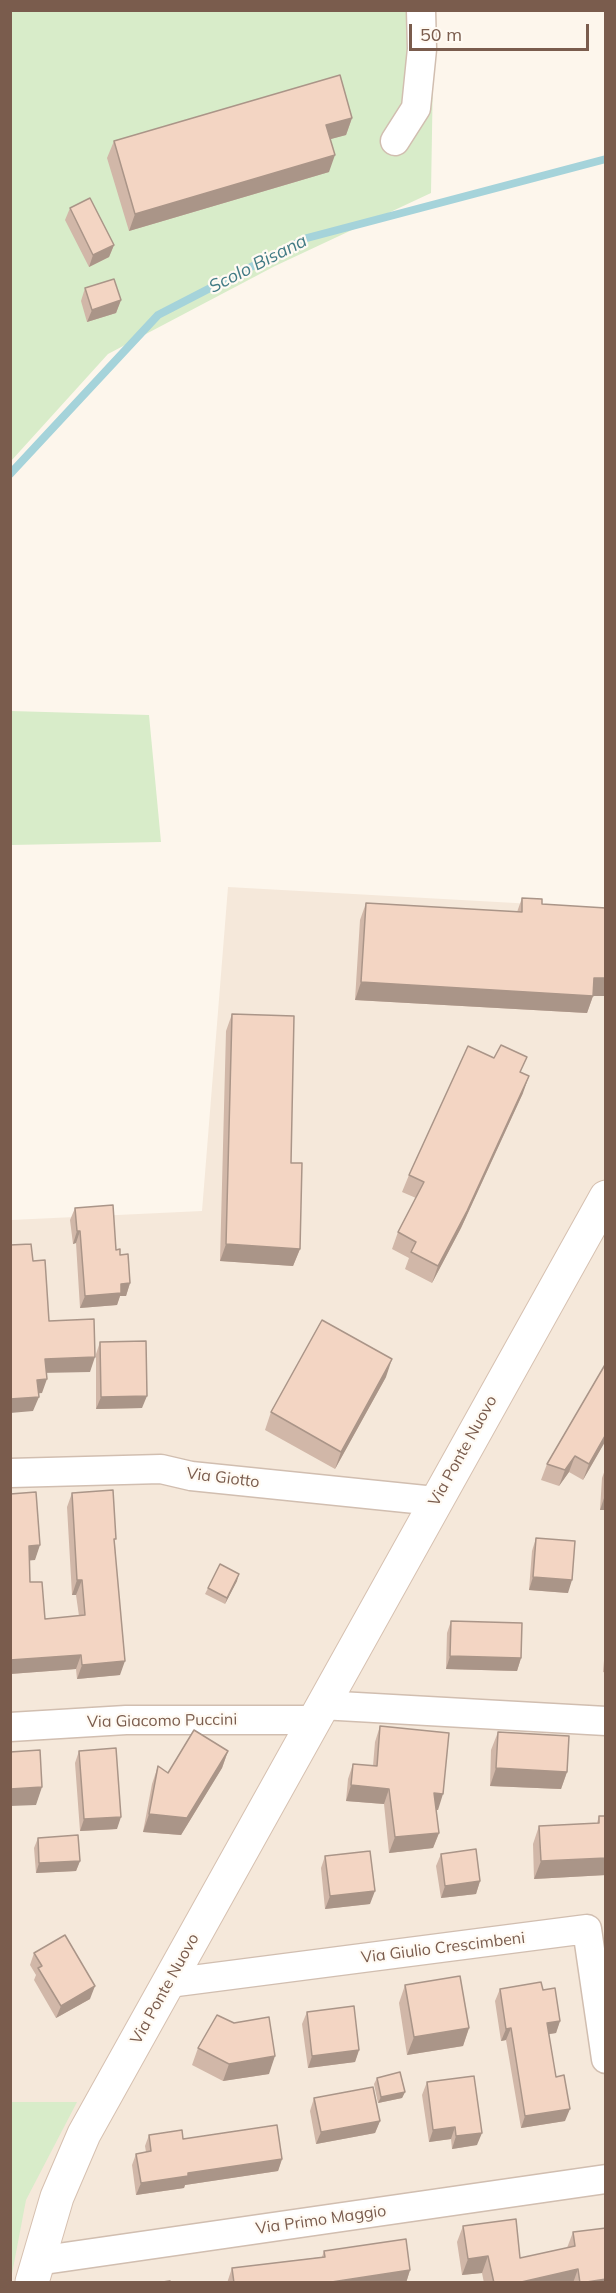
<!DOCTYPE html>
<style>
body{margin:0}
#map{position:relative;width:616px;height:2293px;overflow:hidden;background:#fdf6ec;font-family:Mulish,sans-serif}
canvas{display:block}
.frame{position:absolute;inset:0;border:12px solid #7a5c4d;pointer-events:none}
.scale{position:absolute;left:409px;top:24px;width:180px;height:27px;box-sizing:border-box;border:3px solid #7a5c4d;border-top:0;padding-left:8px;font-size:18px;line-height:21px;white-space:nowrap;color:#7a5c4d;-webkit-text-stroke:4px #fffaf3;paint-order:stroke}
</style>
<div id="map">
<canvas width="616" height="2293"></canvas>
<div class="frame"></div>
<div class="scale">50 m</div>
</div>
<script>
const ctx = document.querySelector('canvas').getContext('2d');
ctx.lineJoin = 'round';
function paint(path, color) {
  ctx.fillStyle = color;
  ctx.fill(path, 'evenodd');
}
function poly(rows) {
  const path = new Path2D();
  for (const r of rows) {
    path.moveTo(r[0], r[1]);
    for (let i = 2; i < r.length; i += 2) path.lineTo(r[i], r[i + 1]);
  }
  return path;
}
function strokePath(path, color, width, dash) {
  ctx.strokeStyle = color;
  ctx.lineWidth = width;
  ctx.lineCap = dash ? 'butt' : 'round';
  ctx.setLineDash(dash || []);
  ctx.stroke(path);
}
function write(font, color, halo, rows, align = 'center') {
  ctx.font = font + ' Mulish,sans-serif';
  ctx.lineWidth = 4.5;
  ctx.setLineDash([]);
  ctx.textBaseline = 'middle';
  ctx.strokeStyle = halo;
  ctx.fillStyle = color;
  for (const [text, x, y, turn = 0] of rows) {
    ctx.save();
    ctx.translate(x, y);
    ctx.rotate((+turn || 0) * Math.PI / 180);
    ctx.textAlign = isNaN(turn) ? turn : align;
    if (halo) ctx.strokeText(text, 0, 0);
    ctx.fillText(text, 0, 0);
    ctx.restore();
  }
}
paint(poly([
 [228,887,605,908,605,2282,11,2282,11,1220,202,1211]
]), '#f5e8da');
paint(poly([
 [11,11,434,11,431,193,275,266,108,354,11,461],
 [11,711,149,715,161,842,11,845],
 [11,2102,77,2102,26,2200,11,2279]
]), '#d8ecc9');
strokePath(poly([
 [10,474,158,315,307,238,606,159]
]), '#a5d3da', 8);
const minor = poly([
 [395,141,416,108,422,49,421,10],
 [10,1473,161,1469,191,1476,435,1501],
 [321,1705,606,1721],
 [10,1727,126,1720,314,1720],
 [169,1983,587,1929,606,2059],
 [37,2261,606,2179]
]);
const secondary = poly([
 [32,2282,57,2197,84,2134,606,1197]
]);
strokePath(minor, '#d1beb0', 31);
strokePath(secondary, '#d6c0b0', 35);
strokePath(minor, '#fff', 28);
strokePath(secondary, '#fff', 33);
paint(poly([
 [352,118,346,135,330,139,329,172,129,231,107,158,114,141],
 [70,208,114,245,109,257,89,267,65,220],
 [85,288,121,300,116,313,87,322,81,301],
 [522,898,542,904,606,908,606,996,593,996,587,1013,355,1000,360,920,366,903,517,912],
 [232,1014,291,1163,300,1249,293,1266,220,1261,226,1031],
 [522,1073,523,1093,461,1228,432,1283,405,1269,409,1258,392,1249,398,1232,416,1198,402,1192,409,1175],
 [75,1208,116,1250,120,1255,130,1283,126,1296,120,1296,117,1305,80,1308,76,1243,73,1244,70,1220],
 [100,1342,142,1408,96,1409,96,1354],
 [606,1363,606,1440,583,1480,569,1472,559,1486,541,1480,547,1464],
 [386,1377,335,1469,265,1430,271,1412],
 [606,1467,606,1510,600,1510,602,1478],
 [72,1493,115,1543,120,1675,77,1679,76,1669,10,1674,10,1494,35,1560,30,1560,30,1582,45,1619,79,1616,76,1595,72,1595,67,1507],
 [536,1538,568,1593,529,1590,532,1551],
 [237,1581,225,1604,205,1594,208,1588],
 [451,1621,521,1658,517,1671,446,1669,447,1633],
 [606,1637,606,1673,603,1672],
 [380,1726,438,1810,436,1810,439,1833,433,1848,389,1853,384,1804,346,1801,348,1779,353,1764,373,1766,375,1742],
 [498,1732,567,1772,561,1789,490,1786,491,1750],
 [79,1751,117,1829,80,1831,75,1763],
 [228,1751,222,1768,181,1835,143,1832,152,1784,158,1766,168,1773],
 [599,1816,606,1816,606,1875,534,1879,533,1844,539,1826,597,1823],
 [38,1838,80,1861,76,1871,36,1873,34,1848],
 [441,1854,480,1881,476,1894,441,1898,436,1866],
 [325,1856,370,1904,325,1909,321,1868],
 [34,1953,90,1999,56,2018,34,1980,36,1975,30,1965],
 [405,1985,469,2028,463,2046,407,2055,399,2003],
 [500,1989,543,1990,560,2021,556,2033,549,2034,556,2077,565,2121,521,2128,506,2040,501,2041,495,2001],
 [307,2012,359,2050,355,2062,308,2068,302,2024],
 [198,2048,269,2074,223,2081,192,2065],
 [377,2078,405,2092,402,2098,378,2103,374,2084],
 [427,2082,477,2145,452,2149,451,2139,429,2142,422,2095],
 [314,2098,380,2121,375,2133,316,2144,310,2111],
 [149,2135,183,2139,282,2159,278,2171,185,2185,184,2188,136,2195,132,2165,136,2154,146,2152,145,2146],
 [463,2226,520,2258,567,2248,573,2232,606,2283,484,2283,482,2273,462,2275,457,2242],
 [324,2251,410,2270,406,2283,227,2283,232,2268,322,2257]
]), '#d1b7a8');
paint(poly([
 [352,118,346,135,320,142,326,125],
 [335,155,329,172,129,231,135,214],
 [114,245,109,257,89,267,93,255],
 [121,300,116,313,87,322,92,310],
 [594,978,606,978,606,996,593,996,587,1013,355,1000,361,982],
 [529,1076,523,1093,461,1228,432,1283,438,1266],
 [77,1231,80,1231,76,1243,73,1244],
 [226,1244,300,1249,293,1266,220,1261],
 [130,1283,126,1296,120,1296,117,1305,80,1308,85,1296,121,1284],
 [95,1357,90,1372,40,1373,45,1359],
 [392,1359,386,1377,335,1469,341,1452],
 [47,1379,42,1393,32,1394,37,1380],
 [147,1396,142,1408,96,1409,101,1397],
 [39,1397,33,1411,10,1413,10,1399],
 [606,1434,606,1440,583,1480,589,1464],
 [575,1456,569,1472,559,1486,565,1470],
 [605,1495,606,1510,600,1510],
 [40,1545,35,1560,24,1561,29,1546],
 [239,1574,237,1581,225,1604,227,1598],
 [533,1577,572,1580,568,1593,529,1590],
 [77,1580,82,1580,76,1595,72,1595],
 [81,1655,76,1669,10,1674,10,1660],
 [450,1656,521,1658,517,1671,446,1669],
 [125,1661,120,1675,77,1679,82,1665],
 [228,1751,222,1768,181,1835,143,1832,149,1814],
 [496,1768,567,1772,561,1789,490,1786],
 [351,1785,389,1789,384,1804,346,1801],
 [42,1787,36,1805,10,1806,10,1789],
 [434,1793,443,1794,438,1810,429,1809],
 [121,1817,117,1829,80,1831,84,1819],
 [439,1833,433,1848,389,1853,395,1837],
 [606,1858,606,1875,534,1879,541,1861],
 [80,1861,76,1871,36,1873,39,1863],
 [480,1881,476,1894,441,1898,445,1886],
 [375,1891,370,1904,325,1909,330,1896],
 [95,1986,90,1999,56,2018,61,2006],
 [560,2021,556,2033,543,2035,547,2023],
 [469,2028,463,2046,407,2055,414,2037],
 [511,2028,506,2040,501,2041,506,2029],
 [359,2050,355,2062,308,2068,312,2056],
 [275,2056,269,2074,223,2081,229,2064],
 [405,2092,402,2098,378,2103,381,2097],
 [570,2109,565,2121,521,2128,525,2116],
 [380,2121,375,2133,316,2144,321,2132],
 [455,2127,451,2139,429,2142,433,2130],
 [482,2133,477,2145,452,2149,456,2136],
 [282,2159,278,2171,185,2185,184,2188,136,2195,141,2183,188,2173],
 [488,2256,482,2273,462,2275,468,2259],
 [578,2269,573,2283,517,2283],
 [410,2270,406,2283,325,2283],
 [606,2279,606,2283,581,2283]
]), '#aa9588');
const building = poly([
 [340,75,352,118,326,125,335,155,135,214,114,141,340,75],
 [90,198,114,245,93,255,70,208,90,198],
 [114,279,121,300,92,310,85,288,114,279],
 [522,898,542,899,542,904,606,908,606,978,594,978,593,996,361,982,366,903,522,912,522,898],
 [232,1014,294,1016,291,1163,302,1163,300,1249,226,1244,232,1014],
 [501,1045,527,1057,520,1072,529,1076,467,1211,438,1266,411,1252,416,1242,398,1232,424,1182,409,1175,468,1046,494,1058,501,1045],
 [113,1205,116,1250,120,1249,120,1255,128,1254,130,1283,121,1284,121,1293,85,1296,80,1231,77,1231,75,1208,113,1205],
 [31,1244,33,1261,45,1260,49,1321,94,1319,95,1357,45,1359,47,1379,37,1380,39,1397,10,1399,10,1245,31,1244],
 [322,1320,392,1359,341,1452,271,1412,322,1320],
 [146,1341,147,1396,101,1397,100,1342,146,1341],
 [606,1363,606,1434,589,1464,575,1456,565,1470,547,1464,606,1363],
 [113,1490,116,1539,114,1539,125,1661,82,1665,81,1655,10,1660,10,1494,36,1492,40,1545,29,1546,30,1582,42,1582,45,1619,85,1615,82,1580,77,1580,72,1493,113,1490],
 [536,1538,575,1541,572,1580,533,1577,536,1538],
 [220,1564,239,1574,227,1598,208,1588,220,1564],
 [451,1621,522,1623,521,1658,450,1656,451,1621],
 [380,1726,449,1733,443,1794,434,1793,439,1833,395,1837,389,1789,351,1785,353,1764,377,1766,380,1726],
 [194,1730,228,1751,187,1818,149,1814,158,1766,168,1773,194,1730],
 [498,1732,569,1736,567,1772,496,1768,498,1732],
 [116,1748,121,1817,84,1819,79,1751,116,1748],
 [40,1750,42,1787,10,1789,10,1752,40,1750],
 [599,1816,606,1816,606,1858,541,1861,539,1826,599,1823,599,1816],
 [78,1835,80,1861,39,1863,38,1838,78,1835],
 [476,1849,480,1881,445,1886,441,1854,476,1849],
 [370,1851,375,1891,330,1896,325,1856,370,1851],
 [65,1935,95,1986,61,2006,38,1968,42,1966,34,1953,65,1935],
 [460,1976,469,2028,414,2037,405,1985,460,1976],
 [541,1982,543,1990,555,1988,560,2021,547,2023,556,2077,564,2075,570,2109,525,2116,511,2028,506,2029,500,1989,541,1982],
 [354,2006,359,2050,312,2056,307,2012,354,2006],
 [217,2015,234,2023,269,2017,275,2056,229,2064,198,2048,217,2015],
 [400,2072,405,2092,381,2097,377,2078,400,2072],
 [474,2076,482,2133,456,2136,455,2127,433,2130,427,2082,474,2076],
 [373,2087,380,2121,321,2132,314,2098,373,2087],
 [277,2125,282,2159,188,2173,188,2176,141,2183,136,2154,151,2151,149,2135,182,2130,183,2139,277,2125],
 [516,2219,520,2258,575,2246,573,2232,606,2228,606,2279,580,2283,578,2269,517,2283,494,2283,488,2256,468,2259,463,2226,516,2219],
 [406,2239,410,2270,325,2283,234,2283,232,2268,325,2257,324,2251,406,2239],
 [170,2281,170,2283,155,2283,170,2281]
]);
paint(building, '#f3d5c3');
strokePath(building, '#aa9588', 1.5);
write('16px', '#7a5c4d', '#fffaf3', [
 ["Via Ponte Nuovo",463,1451,-61],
 ["Via Giotto",223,1478,7],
 ["Via Giacomo Puccini",162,1721,-1],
 ["Via Giulio Crescimbeni",443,1948,-7],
 ["Via Ponte Nuovo",165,1989,-61],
 ["Via Primo Maggio",321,2220,-8]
]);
write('italic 18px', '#437c86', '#fffaf3', [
 ["Scolo Bisana",258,264,-27]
]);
</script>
